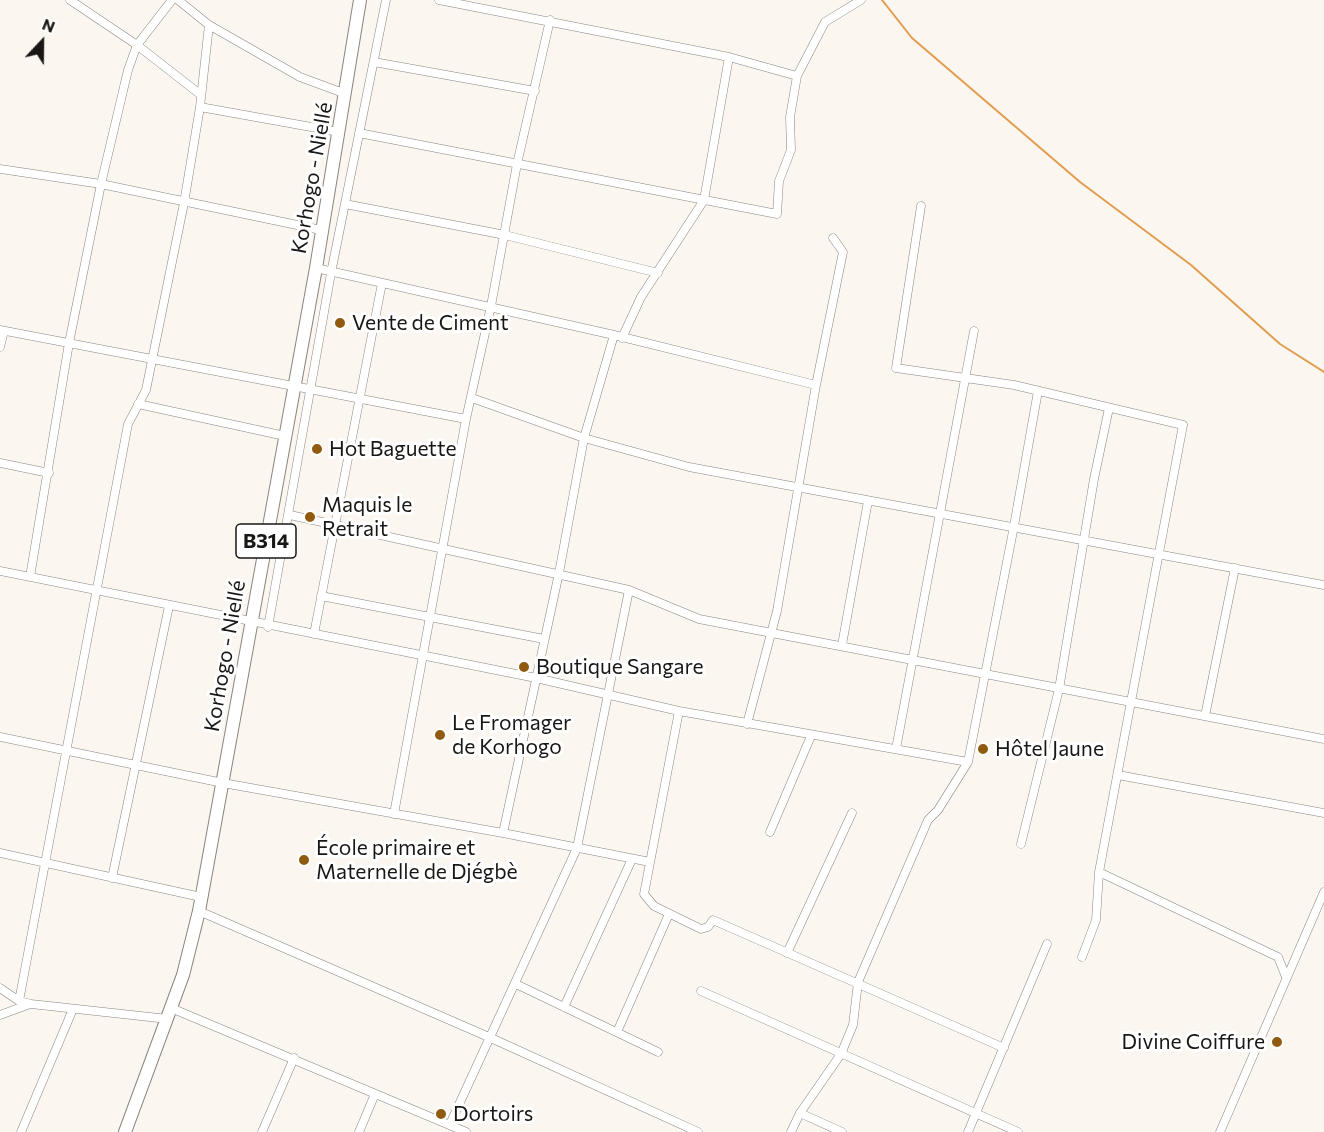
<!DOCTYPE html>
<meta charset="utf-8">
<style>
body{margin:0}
#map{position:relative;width:1324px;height:1132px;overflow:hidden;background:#fbf6f0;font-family:Commissioner,sans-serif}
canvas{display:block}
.north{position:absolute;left:12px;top:12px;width:60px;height:60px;-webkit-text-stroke:4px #fff;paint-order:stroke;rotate:22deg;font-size:16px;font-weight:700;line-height:24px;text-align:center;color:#191715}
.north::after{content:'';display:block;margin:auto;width:21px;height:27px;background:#191715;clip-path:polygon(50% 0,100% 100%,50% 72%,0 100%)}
</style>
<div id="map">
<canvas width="1324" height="1132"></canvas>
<div class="north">N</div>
</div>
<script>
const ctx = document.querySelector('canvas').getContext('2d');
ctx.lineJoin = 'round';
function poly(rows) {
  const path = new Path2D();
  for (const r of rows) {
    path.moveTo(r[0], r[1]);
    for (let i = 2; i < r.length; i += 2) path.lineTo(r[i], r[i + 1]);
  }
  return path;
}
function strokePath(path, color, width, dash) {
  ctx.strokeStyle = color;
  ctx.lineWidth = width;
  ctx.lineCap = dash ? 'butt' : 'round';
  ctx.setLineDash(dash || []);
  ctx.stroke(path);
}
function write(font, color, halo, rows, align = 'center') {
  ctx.font = font + ' Commissioner,sans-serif';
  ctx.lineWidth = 6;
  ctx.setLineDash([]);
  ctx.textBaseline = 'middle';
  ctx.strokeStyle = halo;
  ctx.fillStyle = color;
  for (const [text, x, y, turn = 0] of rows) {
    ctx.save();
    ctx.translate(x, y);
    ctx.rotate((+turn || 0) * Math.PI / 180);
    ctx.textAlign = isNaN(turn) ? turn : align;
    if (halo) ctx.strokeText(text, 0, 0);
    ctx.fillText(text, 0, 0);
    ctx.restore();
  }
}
strokePath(poly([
 [882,0,912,38,1080,182,1191,265,1280,344,1324,372]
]), '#e29d4f', 2);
const minor = poly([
 [70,0,137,45,201,95],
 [178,0,209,25,300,77,346,94],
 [439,0,729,57,797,76],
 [374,62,535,91],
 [200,107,339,132],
 [359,133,777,214,779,181,791,150,790,117,797,76,825,22,861,0],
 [0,169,101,184,321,230],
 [345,204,505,235,658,273],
 [921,206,896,368,1014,385,1183,425,1099,872,1096,920,1082,957],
 [316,268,614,335,816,385],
 [0,330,466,419],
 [622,338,641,297,704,200,729,57],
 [0,347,4,331],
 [472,398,584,438,689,467,1324,585],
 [138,404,285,436],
 [0,463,49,473],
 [290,515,629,590,699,619,1324,739],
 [0,571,536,678,679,711,968,762],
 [30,577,69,343,101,184,128,70,137,45,172,0],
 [321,596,544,639],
 [268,627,331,273,386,0],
 [314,634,382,283],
 [842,645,868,501],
 [679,711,644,894,654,906,701,929,708,927,713,920,1004,1048],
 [1205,716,1235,568],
 [747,724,777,611,816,385,843,252,833,238],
 [0,737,223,783,503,833,650,862],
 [896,749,974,331],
 [1118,775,1324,813],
 [394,814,466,419,491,306,517,164,550,20],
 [770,832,811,736],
 [503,833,559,573,584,438,614,335],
 [1021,844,1059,689,1094,479,1109,408],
 [0,853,201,897],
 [1099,872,1278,957,1286,977],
 [112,878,169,606],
 [199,911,491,1038,698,1132],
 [787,953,852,813],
 [516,984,658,1052],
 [0,988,19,1001,31,1004,168,1019],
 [701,991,1018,1132],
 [19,1001,128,424,146,390,184,203,200,107,209,25],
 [564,1007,632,859],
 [171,1008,466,1132],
 [0,1015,30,1004],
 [617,1032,669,914],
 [800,1113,842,1132],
 [450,1124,577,848,629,590],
 [21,1132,73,1009],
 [262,1132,294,1058],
 [359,1132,375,1094],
 [791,1132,800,1113,841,1054,853,1025,858,982,928,820,938,810,968,762,1014,526,1038,391],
 [968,1132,1047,944],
 [1220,1132,1324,892]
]);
const primary = poly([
 [125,1132,183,975,199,911,316,268,360,0]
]);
strokePath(minor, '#8a847f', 9);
strokePath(primary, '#8a847f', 14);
strokePath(minor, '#fff', 8);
strokePath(primary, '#fff', 12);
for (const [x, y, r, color] of [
 [340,323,6,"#905a0f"],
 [317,449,6,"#905a0f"],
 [310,517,6,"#905a0f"],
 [524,667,6,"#905a0f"],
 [440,735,6,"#905a0f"],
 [983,749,6,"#905a0f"],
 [304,860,6,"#905a0f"],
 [1277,1042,6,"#905a0f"],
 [441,1114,6,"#905a0f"]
]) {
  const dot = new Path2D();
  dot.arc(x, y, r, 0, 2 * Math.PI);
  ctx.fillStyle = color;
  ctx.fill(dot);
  strokePath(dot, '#fff', 2);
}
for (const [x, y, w] of [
 [266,541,60]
]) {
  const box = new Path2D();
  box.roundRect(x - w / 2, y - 17, w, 34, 4.5);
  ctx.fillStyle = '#fff';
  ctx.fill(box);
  strokePath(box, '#191715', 1.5);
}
write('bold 20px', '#191715', null, [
 ["B314",266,541]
]);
write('21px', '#191715', '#fff', [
 ["Korhogo - Niellé",312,178,-80],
 ["Korhogo - Niellé",225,656,-80]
]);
write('21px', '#191715', '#fff', [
 ["Vente de Ciment",352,323],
 ["Hot Baguette",329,449],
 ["Maquis le",322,505],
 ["Retrait",322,529],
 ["Boutique Sangare",536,667],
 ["Le Fromager",452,723],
 ["de Korhogo",452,747],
 ["Hôtel Jaune",995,749],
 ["École primaire et",316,848],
 ["Maternelle de Djégbè",316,872],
 ["Divine Coiffure",1265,1042,"right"],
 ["Dortoirs",453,1114]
], 'left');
</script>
